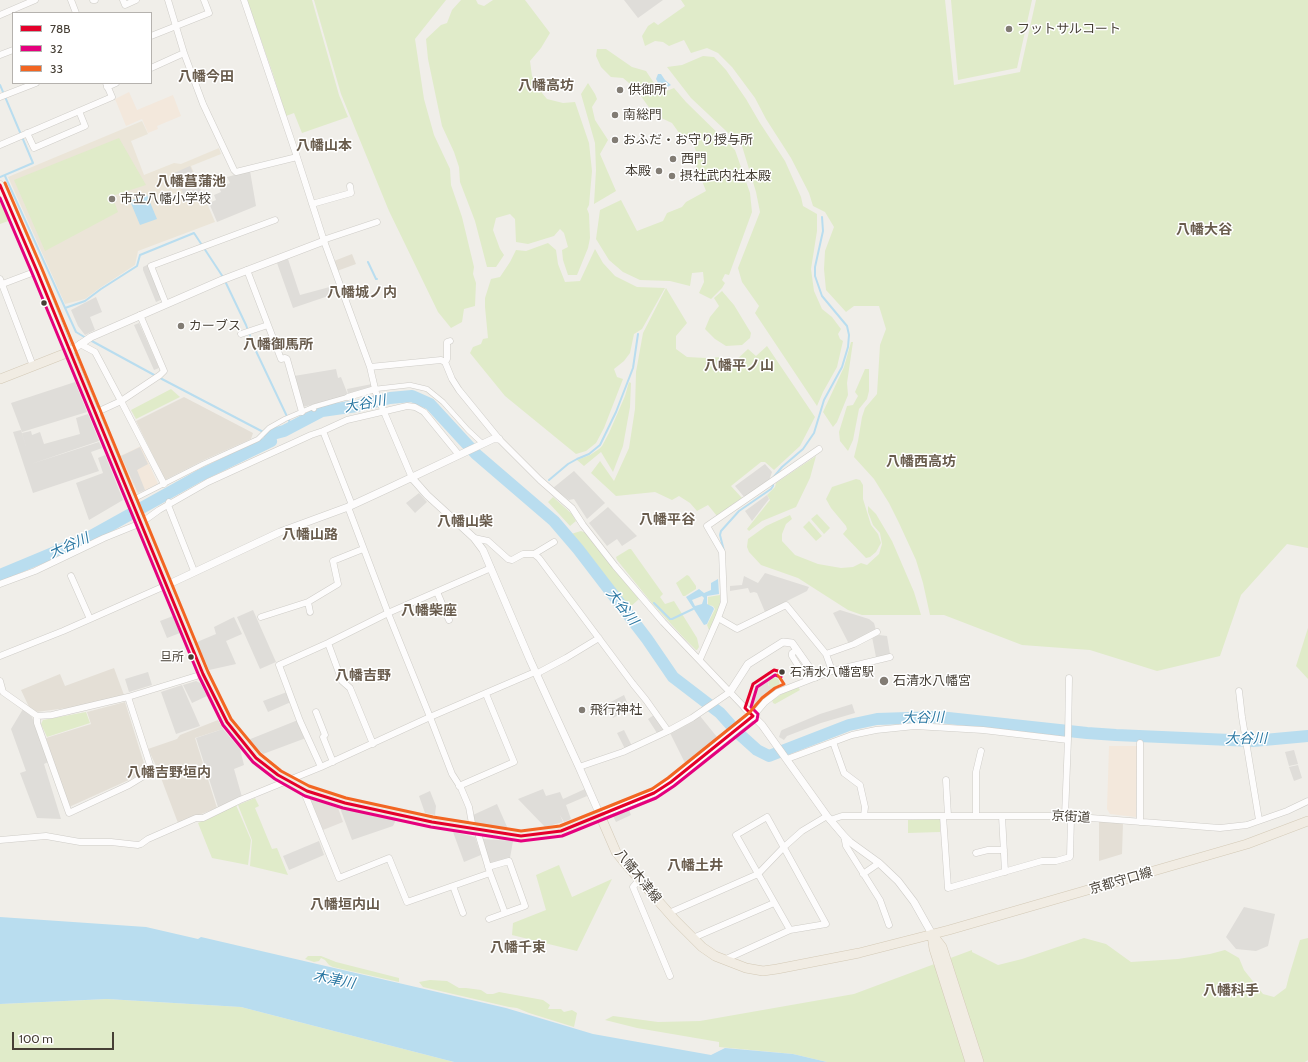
<!DOCTYPE html>
<meta charset="utf-8">
<style>
body{margin:0}
#map{position:relative;width:1308px;height:1062px;overflow:hidden;background:#f0eee9;font-family:Cabin,sans-serif}
canvas{display:block}
.legend{position:absolute;left:12px;top:12px;width:140px;height:72px;box-sizing:border-box;background:#fff;border:1px solid #b5b2ae;margin:0;padding:5px 7px;list-style:none;font-size:12px;color:#463f35}
.legend li{display:flex;align-items:center;gap:8px;height:20px}
.legend b{width:20px;border:1px solid #b5b2ae}
.scale{position:absolute;left:12px;top:1032px;width:102px;height:18px;box-sizing:border-box;border:2px solid #463f35;border-top:0;padding-left:5px;font-size:12px;line-height:14px;white-space:nowrap;color:#463f35;-webkit-text-stroke:3px #fff;paint-order:stroke}
</style>
<div id="map">
<canvas width="1308" height="1062"></canvas>
<ul class="legend">
<li><b style="height:5px;background:#e4002b"></b>78B</li>
<li><b style="height:5px;background:#e5007d"></b>32</li>
<li><b style="height:5px;background:#f26522"></b>33</li>
</ul>
<div class="scale">100 m</div>
</div>
<script>
const ctx = document.querySelector('canvas').getContext('2d');
ctx.lineJoin = 'round';
function paint(path, color) {
  ctx.fillStyle = color;
  ctx.fill(path, 'evenodd');
}
function poly(rows) {
  const path = new Path2D();
  for (const r of rows) {
    if (r.length === 3) {
      path.moveTo(r[0] + r[2], r[1]);
      path.arc(r[0], r[1], r[2], 0, 2 * Math.PI);
      continue;
    }
    path.moveTo(r[0], r[1]);
    for (let i = 2; i < r.length; i += 2) path.lineTo(r[i], r[i + 1]);
  }
  return path;
}
function strokePath(path, color, width, dash) {
  ctx.strokeStyle = color;
  ctx.lineWidth = width;
  ctx.lineCap = dash ? 'butt' : 'round';
  ctx.setLineDash(dash || []);
  ctx.stroke(path);
}
function write(font, color, halo, rows, align = 'center') {
  ctx.font = font + ' Cabin,"Noto Sans JP",sans-serif';
  ctx.lineWidth = 3;
  ctx.setLineDash([]);
  ctx.textBaseline = 'middle';
  ctx.strokeStyle = halo;
  ctx.fillStyle = color;
  for (const [text, x, y, turn = 0] of rows) {
    ctx.save();
    ctx.translate(x, y);
    ctx.rotate((+turn || 0) * Math.PI / 180);
    ctx.textAlign = isNaN(turn) ? turn : align;
    if (halo) ctx.strokeText(text, 0, 0);
    ctx.fillText(text, 0, 0);
    ctx.restore();
  }
}
paint(poly([
 [352,254,356,264,337,271,334,261],
 [184,397,253,433,251,439,204,460,165,480,136,421],
 [114,668,124,695,75,707,36,712,29,707,21,690,60,674,65,686],
 [125,702,146,770,142,774,69,807,46,738,91,724,87,712],
 [218,720,223,729,195,738,217,808,178,823,158,770,148,749,177,739,180,735],
 [1099,820,1123,823,1122,854,1099,861]
]), '#e4dfd6');
paint(poly([
 [129,92,137,110,173,95,181,116,157,126,158,129,148,133,142,119,126,126,115,99],
 [141,446,158,484,137,494,120,456],
 [1109,746,1137,746,1136,817,1110,814,1107,809]
]), '#f3e8dc');
paint(poly([
 [769,680,768,685,774,689,776,688,755,706,752,706,752,704,756,689,759,686],
 [310,799,338,808,343,822,323,830]
]), '#e3dfda');
paint(poly([
 [142,121,148,134,131,141,144,175,174,163,181,164,219,148,221,154,191,166,215,222,138,251,135,265,100,288,85,299,65,304,8,177]
]), '#ebe5d8');
paint(poly([
 [247,0,312,0,339,95,348,117,302,133,294,113,286,116,273,74],
 [314,0,446,0,415,39,424,99,434,135,450,169,451,185,462,217,474,267,473,274,476,283,475,306,464,309,462,322,451,328,438,312,389,211,341,94],
 [461,0,476,0,478,4,484,6,493,0,525,0,550,33,541,48,530,61,532,76,537,87,547,99,563,103,575,102,589,143,592,171,589,205,587,209,589,214,590,238,588,248,577,275,568,275,563,260,562,250,568,247,564,233,560,229,554,236,528,244,516,242,515,219,510,214,496,218,493,230,500,249,504,255,496,267,487,267,475,221,460,182,459,167,454,152,442,126,428,59,426,39,441,25,447,23,452,10],
 [681,0,945,0,954,85,1020,72,1036,0,1308,0,1308,548,1287,544,1241,595,1220,656,1157,671,1090,650,1022,645,944,615,930,615,923,583,916,560,899,523,889,503,874,479,854,457,858,441,862,417,865,408,877,394,880,345,886,329,879,306,854,306,846,312,826,290,824,269,825,251,834,227,825,212,813,206,809,193,791,158,766,119,755,98,732,67,718,53,707,48,691,53,684,40,669,46,663,42,655,41,645,46,642,36,648,26,654,22,658,25,685,6],
 [951,0,1032,0,1017,68,958,80],
 [597,49,606,49,632,67,646,71,658,89,664,92,674,88,686,102,735,150,750,193,752,212,729,275,725,274,722,280,725,283,722,288,711,299,699,293,704,282,703,272,692,273,690,286,670,281,640,280,623,272,609,260,596,239,600,210,621,200,637,231,663,221,667,213,682,207,686,202,706,191,693,158,697,154,690,136,682,137,672,123,659,117,648,106,635,88,623,78,611,77,601,67,596,56],
 [703,56,714,57,726,70,746,99,760,123,785,161,801,197,803,206,817,214,817,231,811,269,814,291,822,309,832,317,841,329,838,334,840,339,843,341,837,367,823,392,817,406,755,313,759,306,742,282,738,268,760,212,756,192,742,146,691,98,667,67,682,65],
 [588,83,595,94,597,99,592,107,595,120,608,140,600,154,616,191,594,204,596,170,595,143,581,94],
 [119,138,146,185,112,196,118,212,45,251,14,180],
 [0,195,11,220,0,224],
 [548,243,556,250,558,264,565,282,580,281,595,249,603,263,615,276,637,287,665,288,642,329,634,334,630,353,624,361,614,369,617,377,623,379,604,428,596,443,586,451,576,454,505,396,470,353,473,347,481,344,483,339,488,338,485,307,485,298,491,279,500,277,510,262,516,250,526,251],
 [666,288,687,323,676,336,676,349,687,357,706,358,723,357,732,364,748,349,756,356,767,346,815,417,800,446,774,470,765,462,761,462,731,486,742,498,717,516,708,505,697,511,690,503,679,496,672,500,655,492,616,496,591,473,600,461,614,481,629,448,635,409,636,372,643,333],
 [722,291,734,305,751,333,750,338,742,345,726,346,715,339,705,329,710,317,719,306,714,298],
 [851,342,853,342,847,383,848,395,837,422,833,427,823,412,844,367],
 [865,369,869,369,869,391,867,399,859,409,853,440,848,451,840,441,839,432,847,406,853,405,858,396,855,392],
 [629,382,631,383,630,407,623,446,613,472,601,452,584,466,577,460,590,455,599,449,602,446,609,433,625,396],
 [171,389,180,397,136,419,131,410],
 [816,456,810,478,796,507,762,521,749,531,747,529,770,500,767,495,775,487,776,483],
 [856,479,860,480,863,485,863,499,871,525,878,534,881,543,876,552,870,557,866,558,843,534,847,529,846,526,831,508,826,499,832,487],
 [553,497,572,514,576,521,570,526,548,502],
 [868,506,876,514,892,541,914,592,921,615,862,615,848,610,798,578,761,565,749,552,747,547,748,539,766,526,790,515,792,519,786,524,782,534,782,541,795,555,818,564,841,568,853,567,861,563,867,565,879,554,882,544,880,533,873,525,868,512],
 [817,514,830,528,824,534,811,519],
 [809,521,822,536,816,541,803,527],
 [581,531,586,533,639,599,629,608,571,534],
 [629,549,631,549,663,594,660,597,665,604,674,601,697,638,699,647,697,650,696,650,682,636,651,602,617,560,616,557],
 [687,575,689,576,696,586,696,589,685,596,683,596,676,583],
 [720,595,720,604,711,629,709,630,707,625,715,609,713,606,708,605,708,597],
 [1308,628,1308,679,1296,666],
 [774,683,5.5],
 [798,687,800,690,775,704,773,703,772,700,782,694],
 [86,712,90,723,47,737,41,724,43,720],
 [255,798,259,806,255,808,272,849,277,848,288,875,250,866,252,840,238,805],
 [236,805,251,840,248,865,212,858,198,823],
 [940,819,940,832,908,833,908,820],
 [559,865,572,897,612,879,577,951,512,935,513,923,546,910,536,875],
 [1084,938,1106,944,1131,962,1178,959,1210,954,1225,950,1239,958,1244,970,1263,994,1274,997,1286,988,1289,976,1300,940,1308,938,1308,1060,1305,1062,827,1062,793,1054,719,1047,719,1042,637,1028,605,1020,613,1016,658,1022,700,1021,854,994,972,950,972,952,998,965,1022,959],
 [308,956,321,956,336,962,399,978,399,982,333,967,329,965,325,960,321,958,319,961,314,962,305,959],
 [430,980,447,981,459,988,466,988,481,990,487,994,493,994,499,992,543,1000,550,1005,548,1009,561,1009,564,1012,572,1010,577,1013,574,1027,529,1013,517,1008,509,1007,423,987,419,982],
 [107,999,241,1007,454,1062,0,1062,0,1004]
]), '#e0ebc9');
paint(poly([
 [624,0,663,0,638,18],
 [190,166,202,193,186,200,174,173],
 [250,171,256,206,217,222,209,203,216,200,214,195,221,192,219,187,230,183,227,177],
 [288,259,300,295,337,285,340,292,293,308,277,263],
 [149,264,163,299,156,302,143,270,143,267],
 [96,297,102,312,90,317,95,330,85,335,78,326,71,310],
 [139,323,159,368,154,370,134,325],
 [336,369,338,378,341,377,348,395,303,407,294,376],
 [75,382,87,412,22,432,11,403],
 [372,384,372,388,371,389,348,394,347,389],
 [88,414,99,441,31,464,99,442,102,448,91,452,99,471,33,493,13,432,21,430,27,450,22,433,31,431,32,435,40,432,44,444,80,434,76,418],
 [140,447,148,464,137,470,145,490,138,493,121,456],
 [105,455,123,500,89,520,76,483,103,473,98,458],
 [765,464,772,472,769,481,745,498,735,486],
 [574,471,605,503,587,519,574,499,569,500,553,488],
 [419,493,427,502,415,513,406,503],
 [767,495,769,499,752,521,745,511],
 [608,507,637,536,622,546,617,539,607,546,589,523],
 [765,573,809,587,807,591,765,612,757,593,754,592,750,593,748,588,730,591,730,586,742,585,744,576,758,583],
 [253,610,276,662,260,669,237,617],
 [840,610,869,619,874,623,876,630,849,644,833,613],
 [173,616,180,633,167,638,160,621],
 [234,617,242,634,226,641,236,664,209,670,197,642,216,634,214,627],
 [879,635,887,636,890,654,876,657,872,637],
 [148,672,152,685,129,692,125,679],
 [196,681,200,683,207,696,192,703,183,685],
 [182,685,200,726,176,734,161,692],
 [287,692,291,702,268,712,263,701],
 [624,695,630,709,613,718,607,704],
 [852,704,855,713,821,723,787,736,784,740,779,737,781,731,782,730,820,714],
 [23,709,32,717,48,762,44,764,61,819,37,818,20,773,26,771,11,729],
 [654,715,664,730,657,733,648,719],
 [700,716,717,737,685,763,670,733],
 [298,720,306,738,263,754,248,740],
 [223,729,240,749,244,765,234,769,242,797,218,807,196,738],
 [624,730,632,746,625,749,617,733],
 [1294,750,1298,764,1289,766,1285,752],
 [1298,765,1302,778,1294,781,1289,767],
 [543,789,546,796,560,792,563,799,585,789,587,796,566,805,571,819,564,822,560,815,563,822,545,827,518,799],
 [430,791,436,806,435,815,425,813,419,796],
 [497,804,508,829,474,823,473,815],
 [340,808,396,820,393,826,352,840],
 [629,810,631,815,616,822,613,816],
 [453,832,475,837,481,855,464,862],
 [482,839,513,841,510,858,492,864,489,862],
 [319,841,324,855,289,870,283,856],
 [1244,907,1275,914,1268,946,1256,951,1236,949,1226,937]
]), '#dfddd9');
paint(poly([
 [658,74,661,74,665,80,671,85,664,89,661,88,656,79],
 [147,195,157,219,140,225,130,201],
 [718,579,719,594,707,596,707,604,713,607,714,609,707,624,704,625,686,597,699,589,704,593,711,590,711,583],
 [702,596,704,598,702,604,695,606,692,600],
 [0,917,146,927,198,939,201,937,506,1008,593,1034,711,1055,725,1048,793,1054,827,1062,454,1062,241,1007,107,999,0,1004]
]), '#b9ddef');
strokePath(poly([
 [0,85,33,163,0,177],
 [5,176,76,332,86,338],
 [368,262,376,279,377,279],
 [225,281,246,325,255,349,292,427],
 [65,308,85,301,101,289,137,266,140,255,194,233,223,277],
 [90,340,156,376],
 [160,378,269,435],
 [772,479,782,467,803,449,814,433,824,400,842,367,848,347,849,335,847,326,822,296,815,276,815,267,823,231,822,217],
 [549,480,568,464,577,459,589,454,600,445,616,412,633,368,638,334],
 [724,551,720,535,721,531,739,511,771,489,773,486,773,483],
 [654,603,670,619,672,619,693,609]
]), '#b9ddef', 2);
strokePath(poly([
 [0,575,84,540,199,476,271,441,269,435,284,431,322,411,357,406,390,398,412,396,430,404,476,454,554,521,578,549,647,639,673,677,720,713,737,732,757,750,769,756,849,725,877,719,939,717,1087,733,1116,735,1253,741,1308,736]
]), '#b9ddef', 12);
const pedestrian = poly([
 [375,389,410,385,427,389,443,402,468,430,483,444],
 [313,407,348,397],
 [138,497,203,464,258,439,269,428,285,419,313,407,314,409]
]);
const minor = poly([
 [71,0,76,13],
 [93,0,95,0],
 [123,0,125,5,136,0],
 [168,0,184,53,203,104,234,170,236,172,297,157],
 [244,0,297,157,324,241,370,367,376,393,412,478],
 [0,15,35,0],
 [151,36,209,13,204,0],
 [0,55,13,50],
 [151,68,184,53],
 [107,87,116,83],
 [0,97,36,83],
 [27,133,34,148,85,126,79,111],
 [0,145,112,97,106,83],
 [312,204,351,193,350,186],
 [323,240,377,222],
 [247,270,281,359,285,358,287,359,302,412],
 [0,279,33,366],
 [0,285,37,271],
 [166,304,151,266,275,220],
 [241,334,268,325],
 [80,344,95,352,121,401,160,375,164,371,140,315],
 [445,362,447,359,447,342,450,341],
 [370,367,441,360,445,362,452,379,459,390,499,439,540,480,572,508,583,525,615,566,663,622,745,708],
 [348,397,375,389],
 [95,413,121,401,164,484],
 [323,431,352,505],
 [169,502,168,505,194,571],
 [348,507,388,613,430,717,452,774,461,788,469,807,473,829],
 [474,538,488,541,508,559,512,560,523,554,534,554,539,558,633,684,646,700,668,731],
 [534,554,554,542],
 [71,576,90,619],
 [0,584,35,571,104,538,141,523,159,510,208,482,311,435,323,431,347,420,407,406,415,407,424,412,459,455],
 [437,592,449,620],
 [308,602,310,612],
 [261,617,308,602,338,584,333,561,363,549],
 [718,618,737,629,786,605,826,654,832,671],
 [328,643,342,681,350,688,373,744],
 [797,650,792,653,792,656,807,680],
 [826,654,854,644,877,632],
 [0,656,63,631,167,585],
 [700,659,718,618,724,602,722,552,707,526,819,449],
 [536,674,566,658,599,638],
 [0,681,3,692,37,716,52,715,128,697,203,674],
 [1239,691,1242,717,1259,820],
 [316,712,325,735,323,737,333,762],
 [37,716,37,723,69,813,129,785,152,771,128,697],
 [753,716,765,702,778,692,832,671,890,657],
 [833,742,844,773,860,785,865,807,864,816],
 [1140,743,1140,822],
 [787,759,852,735,876,730,915,726,983,730,1068,740],
 [321,767,300,721,279,665,328,643,388,613,491,568],
 [579,767,623,752,668,731,692,718,730,692],
 [946,780,948,816],
 [459,786,514,762,486,694],
 [307,791,306,797,339,878,389,858,407,902,490,873],
 [943,816,948,888,1042,861,1056,861,1070,857,1071,817],
 [976,816,976,772,981,751],
 [1002,816,1005,872],
 [1065,816,1068,739,1069,678],
 [830,820,842,816,1065,816,1220,828,1247,825,1287,811,1308,801],
 [477,830,490,873,505,913],
 [844,836,846,846,880,900,889,925],
 [0,840,46,836,80,842,111,842,138,845,141,844,148,839,196,818,203,818,240,800,321,767,430,717,535,672],
 [976,853,988,850,1004,850],
 [488,867,509,861,525,906,489,919],
 [863,874,879,863],
 [639,880,633,887,670,976],
 [453,886,463,913],
 [669,913,758,874,784,847,802,831,827,816],
 [693,938,774,903],
 [724,960,790,930,826,924,767,817,736,835,790,930]
]);
const tertiary = poly([
 [69,352,91,337,222,280,324,241],
 [412,478,427,495,474,538,483,550,530,660,579,767,600,815,654,793,671,782,753,716],
 [167,585,280,532,348,507,387,489,493,439,499,439],
 [730,692,748,664,783,642,792,643,816,677],
 [745,708,762,725,827,816,844,836,850,842,879,863,898,881,914,902,932,934]
]);
const secondary = poly([
 [0,185,37,271,69,352]
]);
const primary = poly([
 [0,379,69,352,203,674,227,722,256,758,278,775,307,791,345,803,432,822,477,830,521,836,561,831,600,815,616,852,624,862,675,920,702,947,715,956,746,968,763,971,777,969,859,953,949,930,1247,844,1308,821],
 [932,934,942,947,979,1062],
 [932,935,934,949,970,1062]
]);
strokePath(pedestrian, '#ceccc7', 5.5);
strokePath(minor, '#ceccc7', 7);
strokePath(tertiary, '#ceccc7', 8);
strokePath(secondary, '#d0cbc0', 9);
strokePath(primary, '#d3c9b6', 10);
strokePath(pedestrian, '#fdfcfc', 4.5);
strokePath(minor, '#fdfcfc', 6);
strokePath(tertiary, '#fdfcfc', 7);
strokePath(secondary, '#f7f4ee', 8);
strokePath(primary, '#f1ece3', 9);
strokePath(poly([
 [0,185,37,271,203,674,227,722,256,758,278,775,307,791,345,803,432,822,521,836,561,831,654,793,671,782,753,716,745,708,753,684,774,670,782,672]
]), '#e4002b', 3);
strokePath(poly([
 [0,198,32,273,199,676,223,725,253,762,275,779,305,796,343,808,431,827,521,841,562,836,656,798,674,786,757,720,758,714,751,707,757,687,775,675,781,677]
]), '#e5007d', 3);
strokePath(poly([
 [5,183,42,269,208,672,231,719,260,754,281,771,309,786,346,798,433,817,521,831,560,826,652,789,668,778,750,712,762,698,775,688,784,684,778,675]
]), '#f26522', 3);
for (const [x, y, r, color] of [
 [1009,29,4,"#827c74"],
 [620,90,4,"#827c74"],
 [615,115,4,"#827c74"],
 [615,140,4,"#827c74"],
 [673,159,4,"#827c74"],
 [659,171,4,"#827c74"],
 [672,176,4,"#827c74"],
 [112,199,4,"#827c74"],
 [44,303,3.5,"#463f35"],
 [181,326,4,"#827c74"],
 [191,657,3.5,"#463f35"],
 [782,672,3.5,"#463f35"],
 [884,681,5,"#827c74"],
 [582,710,4,"#827c74"]
]) {
  const dot = new Path2D();
  dot.arc(x, y, r, 0, 2 * Math.PI);
  ctx.fillStyle = color;
  ctx.fill(dot);
  strokePath(dot, '#fff', 1.5);
}
write('12px', '#463f35', '#fff', [
 ["旦所",184,657],
 ["石清水八幡宮駅",790,672,"left"]
], 'right');
write('13px', '#463f35', '#fff', [
 ["フットサルコート",1017,29],
 ["供御所",628,90],
 ["南総門",623,115],
 ["おふだ・お守り授与所",623,140],
 ["西門",681,159],
 ["本殿",651,171,"right"],
 ["摂社武内社本殿",680,176],
 ["市立八幡小学校",120,199],
 ["カーブス",189,326],
 ["石清水八幡宮",893,681],
 ["飛行神社",590,710]
], 'left');
write('13px', '#463f35', '#fff', [
 ["京街道",1071,817,3],
 ["八幡木津線",638,876,51],
 ["京都守口線",1121,881,-16]
]);
write('bold 14px', '#695c4d', '#fff', [
 ["八幡今田",206,77],
 ["八幡高坊",546,86],
 ["八幡山本",324,146],
 ["八幡菖蒲池",191,182],
 ["八幡大谷",1204,230],
 ["八幡城ノ内",362,293],
 ["八幡御馬所",278,345],
 ["八幡平ノ山",739,366],
 ["八幡西高坊",921,462],
 ["八幡平谷",667,520],
 ["八幡山柴",465,522],
 ["八幡山路",310,535],
 ["八幡柴座",429,611],
 ["八幡吉野",363,676],
 ["八幡吉野垣内",169,773],
 ["八幡土井",695,866],
 ["八幡垣内山",345,905],
 ["八幡千束",518,948],
 ["八幡科手",1231,991]
]);
write('italic 14px', '#2a78a3', '#fff', [
 ["大谷川",365,404,-10],
 ["大谷川",69,546,-24],
 ["大谷川",622,607,52],
 ["大谷川",923,718,-1],
 ["大谷川",1246,739],
 ["木津川",334,980,11]
]);
</script>
